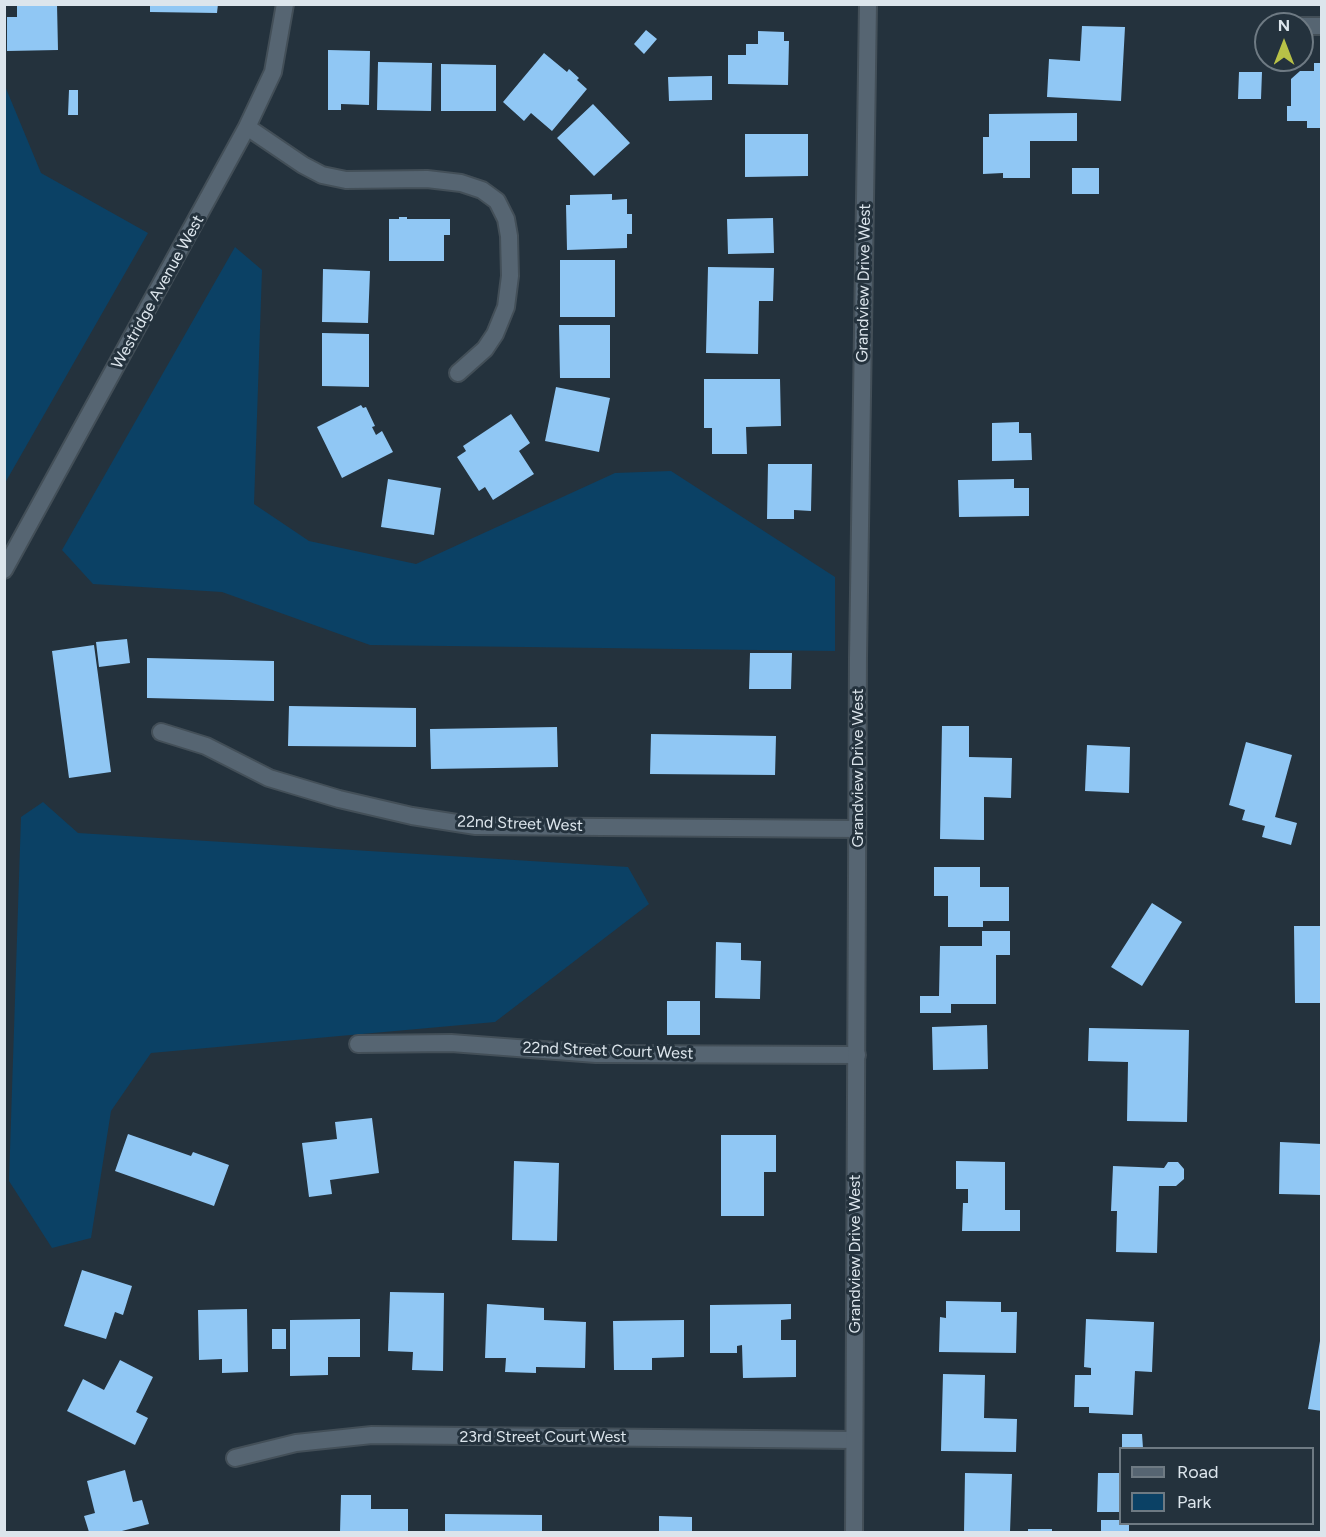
<!DOCTYPE html>
<style>
body{margin:0}
#map{position:relative;width:1326px;height:1537px;overflow:hidden;background:#24323d;font-family:Figtree,sans-serif}
canvas{display:block}
.frame{position:absolute;inset:0;border:6px solid #dce5ec;pointer-events:none}
.legend{position:absolute;left:1119px;top:1447px;width:195px;height:78px;box-sizing:border-box;background:#24323d;border:2px solid #6e7a83;margin:0;padding:8px 10px;list-style:none;font-size:18px;color:#dce5ec}
.legend li{display:flex;align-items:center;gap:12px;height:30px}
.legend b{width:30px;border:2px solid #6e7a83}
.north{position:absolute;left:1254px;top:12px;width:60px;height:60px;box-sizing:border-box;background:#24323d;border:2px solid #6e7a83;border-radius:50%;rotate:0deg;font-size:16px;font-weight:700;line-height:24px;text-align:center;color:#dce5ec}
.north::after{content:'';display:block;margin:auto;width:21px;height:27px;background:#b8c147;clip-path:polygon(50% 0,100% 100%,50% 72%,0 100%)}
</style>
<div id="map">
<canvas width="1326" height="1537"></canvas>
<div class="frame"></div>
<ul class="legend">
<li><b style="height:8px;background:#566572"></b>Road</li>
<li><b style="height:16px;background:#0b4165"></b>Park</li>
</ul>
<div class="north">N</div>
</div>
<script>
const ctx = document.querySelector('canvas').getContext('2d');
ctx.lineJoin = 'round';
function paint(path, color) {
  ctx.fillStyle = color;
  ctx.fill(path, 'evenodd');
}
function poly(rows) {
  const path = new Path2D();
  for (const r of rows) {
    path.moveTo(r[0], r[1]);
    for (let i = 2; i < r.length; i += 2) path.lineTo(r[i], r[i + 1]);
  }
  return path;
}
function strokePath(path, color, width, dash) {
  ctx.strokeStyle = color;
  ctx.lineWidth = width;
  ctx.lineCap = dash ? 'butt' : 'round';
  ctx.setLineDash(dash || []);
  ctx.stroke(path);
}
function write(font, color, halo, rows, align = 'center') {
  ctx.font = font + ' Figtree,sans-serif';
  ctx.lineWidth = 6;
  ctx.setLineDash([]);
  ctx.textBaseline = 'middle';
  ctx.strokeStyle = halo;
  ctx.fillStyle = color;
  for (const [text, x, y, turn = 0] of rows) {
    ctx.save();
    ctx.translate(x, y);
    ctx.rotate((+turn || 0) * Math.PI / 180);
    ctx.textAlign = isNaN(turn) ? turn : align;
    if (halo) ctx.strokeText(text, 0, 0);
    ctx.fillText(text, 0, 0);
    ctx.restore();
  }
}
paint(poly([
 [5,86,41,173,148,233,5,483],
 [235,247,262,270,254,504,309,541,416,564,615,473,671,471,835,577,835,651,370,645,222,592,93,584,62,550],
 [43,802,78,833,628,867,649,904,495,1022,151,1053,111,1111,91,1238,52,1248,9,1181,21,817]
]), '#0b4165');
paint(poly([
 [17,4,57,4,58,50,7,51,7,17,17,17],
 [150,4,218,4,217,13,150,12],
 [1082,26,1125,27,1121,101,1047,97,1049,59,1080,61],
 [646,30,657,39,644,54,634,44],
 [758,31,784,32,784,41,789,41,788,85,728,84,728,55,746,55,746,44,758,44],
 [328,50,370,51,369,105,341,104,341,110,328,110],
 [544,53,567,72,569,69,579,78,577,80,587,89,552,131,531,113,524,121,503,102],
 [378,62,432,63,431,111,377,110],
 [1314,63,1322,63,1322,128,1307,128,1307,121,1287,121,1287,106,1291,106,1291,79,1300,71,1314,71],
 [441,64,496,65,496,111,441,111],
 [1239,72,1262,72,1261,99,1238,99],
 [712,76,712,100,669,101,668,77],
 [69,90,78,90,78,115,68,115],
 [593,104,630,143,594,176,557,138],
 [1077,113,1077,141,1030,141,1030,178,1003,178,1003,173,983,174,983,137,989,137,989,114],
 [745,134,808,134,808,176,745,177],
 [1072,168,1099,168,1099,194,1072,194],
 [612,194,612,200,627,199,627,214,632,214,632,234,627,234,627,248,567,250,566,205,570,205,570,195],
 [399,217,407,217,407,219,450,219,450,235,444,235,444,261,389,261,389,219,399,219],
 [773,218,774,253,728,254,727,219],
 [560,260,615,260,615,317,560,317],
 [708,267,774,268,773,301,759,301,758,354,706,353],
 [323,269,370,271,368,323,322,322],
 [559,325,610,325,610,378,560,378],
 [322,333,369,334,369,387,322,386],
 [704,379,780,379,781,426,746,427,747,454,712,454,712,428,704,428],
 [556,387,610,398,599,452,545,441],
 [361,405,363,408,366,407,375,426,372,427,376,435,382,431,393,452,342,478,317,427],
 [511,414,530,443,519,451,534,474,493,500,485,487,479,491,457,457,466,451,463,446],
 [1019,422,1019,433,1031,433,1032,460,992,461,992,423],
 [768,464,812,464,811,511,794,510,794,519,767,519],
 [388,479,441,488,434,535,381,527],
 [1014,479,1014,488,1029,488,1029,516,959,517,958,480],
 [127,639,130,663,99,667,96,642],
 [94,645,111,772,69,778,52,651],
 [750,653,792,653,791,689,749,689],
 [147,658,274,661,274,701,147,698],
 [289,706,416,708,416,747,288,746],
 [942,726,969,726,969,757,1012,758,1011,798,984,797,984,840,940,839],
 [557,727,558,767,431,769,430,729],
 [651,734,776,736,775,775,650,774],
 [1246,742,1292,755,1275,817,1297,823,1291,845,1262,837,1265,826,1242,820,1245,810,1229,805],
 [1087,745,1130,747,1129,793,1085,791],
 [934,867,980,867,980,887,1009,887,1009,921,983,921,983,927,948,927,948,896,934,896],
 [1152,903,1182,922,1142,986,1111,967],
 [1294,926,1322,926,1322,1003,1295,1003],
 [982,931,1010,931,1010,955,996,955,996,1004,951,1004,951,1013,920,1013,920,996,939,996,940,946,982,946],
 [716,942,741,943,741,960,761,961,760,999,715,998],
 [667,1001,700,1001,700,1035,667,1035],
 [987,1025,988,1069,933,1070,932,1027],
 [1089,1028,1189,1030,1187,1122,1127,1121,1128,1062,1088,1061],
 [372,1118,379,1173,330,1180,332,1194,309,1197,302,1143,337,1139,335,1122],
 [128,1134,191,1156,193,1152,229,1165,214,1206,115,1171],
 [721,1135,776,1135,776,1172,764,1172,764,1216,721,1216],
 [1280,1142,1322,1144,1322,1195,1279,1194],
 [514,1161,559,1163,557,1241,512,1240],
 [956,1161,1005,1162,1005,1210,1020,1210,1020,1231,962,1231,963,1203,968,1203,968,1189,956,1189],
 [1168,1162,1178,1162,1184,1169,1184,1179,1176,1186,1159,1186,1157,1253,1116,1252,1117,1211,1111,1211,1113,1166,1164,1168],
 [82,1270,132,1286,123,1315,115,1312,106,1339,64,1326],
 [390,1292,444,1293,443,1371,412,1370,413,1352,388,1351],
 [946,1301,1001,1302,1001,1312,1017,1312,1016,1353,939,1352,940,1317,946,1318],
 [487,1304,544,1308,544,1320,586,1322,585,1368,536,1367,536,1373,505,1372,506,1358,485,1358],
 [791,1304,791,1319,781,1320,781,1340,796,1340,796,1377,743,1378,742,1345,737,1346,737,1353,710,1353,710,1305],
 [247,1309,248,1372,222,1373,222,1359,199,1360,198,1310],
 [360,1319,360,1357,328,1357,328,1375,290,1376,290,1320],
 [1086,1319,1154,1322,1152,1372,1135,1371,1133,1415,1089,1413,1089,1407,1074,1407,1075,1375,1091,1375,1091,1368,1084,1367],
 [684,1320,684,1357,652,1358,652,1370,614,1370,613,1321],
 [272,1329,286,1329,286,1349,272,1349],
 [1320,1341,1322,1341,1322,1411,1308,1409],
 [120,1360,153,1377,136,1412,148,1418,135,1445,67,1411,83,1379,104,1390],
 [943,1374,985,1375,984,1418,1017,1419,1016,1452,941,1451],
 [1122,1434,1142,1434,1143,1448,1122,1448],
 [125,1470,133,1502,142,1500,149,1524,118,1532,89,1532,84,1516,95,1513,87,1481],
 [965,1473,1012,1474,1010,1532,964,1532],
 [1098,1473,1120,1473,1120,1512,1097,1512],
 [341,1495,371,1495,371,1509,408,1509,408,1532,340,1532],
 [445,1514,542,1515,542,1532,445,1532],
 [659,1516,692,1517,692,1532,659,1532],
 [1101,1520,1120,1520,1120,1524,1129,1524,1129,1532,1101,1532],
 [1028,1529,1052,1529,1052,1532,1028,1532]
]), '#90c7f4');
const service = poly([
 [1302,26,1322,26]
]);
const minor = poly([
 [247,127,303,165,322,175,346,180,427,179,461,183,482,190,497,201,506,219,509,236,510,276,506,307,495,334,485,349,458,373],
 [4,570,247,127,273,72,285,4],
 [161,732,206,746,269,778,339,799,412,816,476,826,857,829],
 [358,1044,451,1043,596,1054,857,1055],
 [235,1458,296,1443,372,1435,854,1440]
]);
const tertiary = poly([
 [854,1532,858,657,868,4]
]);
strokePath(service, '#434f58', 20);
strokePath(minor, '#434f58', 20);
strokePath(tertiary, '#434f58', 20);
strokePath(service, '#566572', 16);
strokePath(minor, '#566572', 16);
strokePath(tertiary, '#566572', 16);
write('16px', '#dce5ec', '#24323d', [
 ["Grandview Drive West",864,283,-89],
 ["Westridge Avenue West",158,292,-61],
 ["Grandview Drive West",858,768,-90],
 ["22nd Street West",520,824,2],
 ["22nd Street Court West",608,1051,2],
 ["Grandview Drive West",855,1254,-90],
 ["23rd Street Court West",543,1437]
]);
</script>
